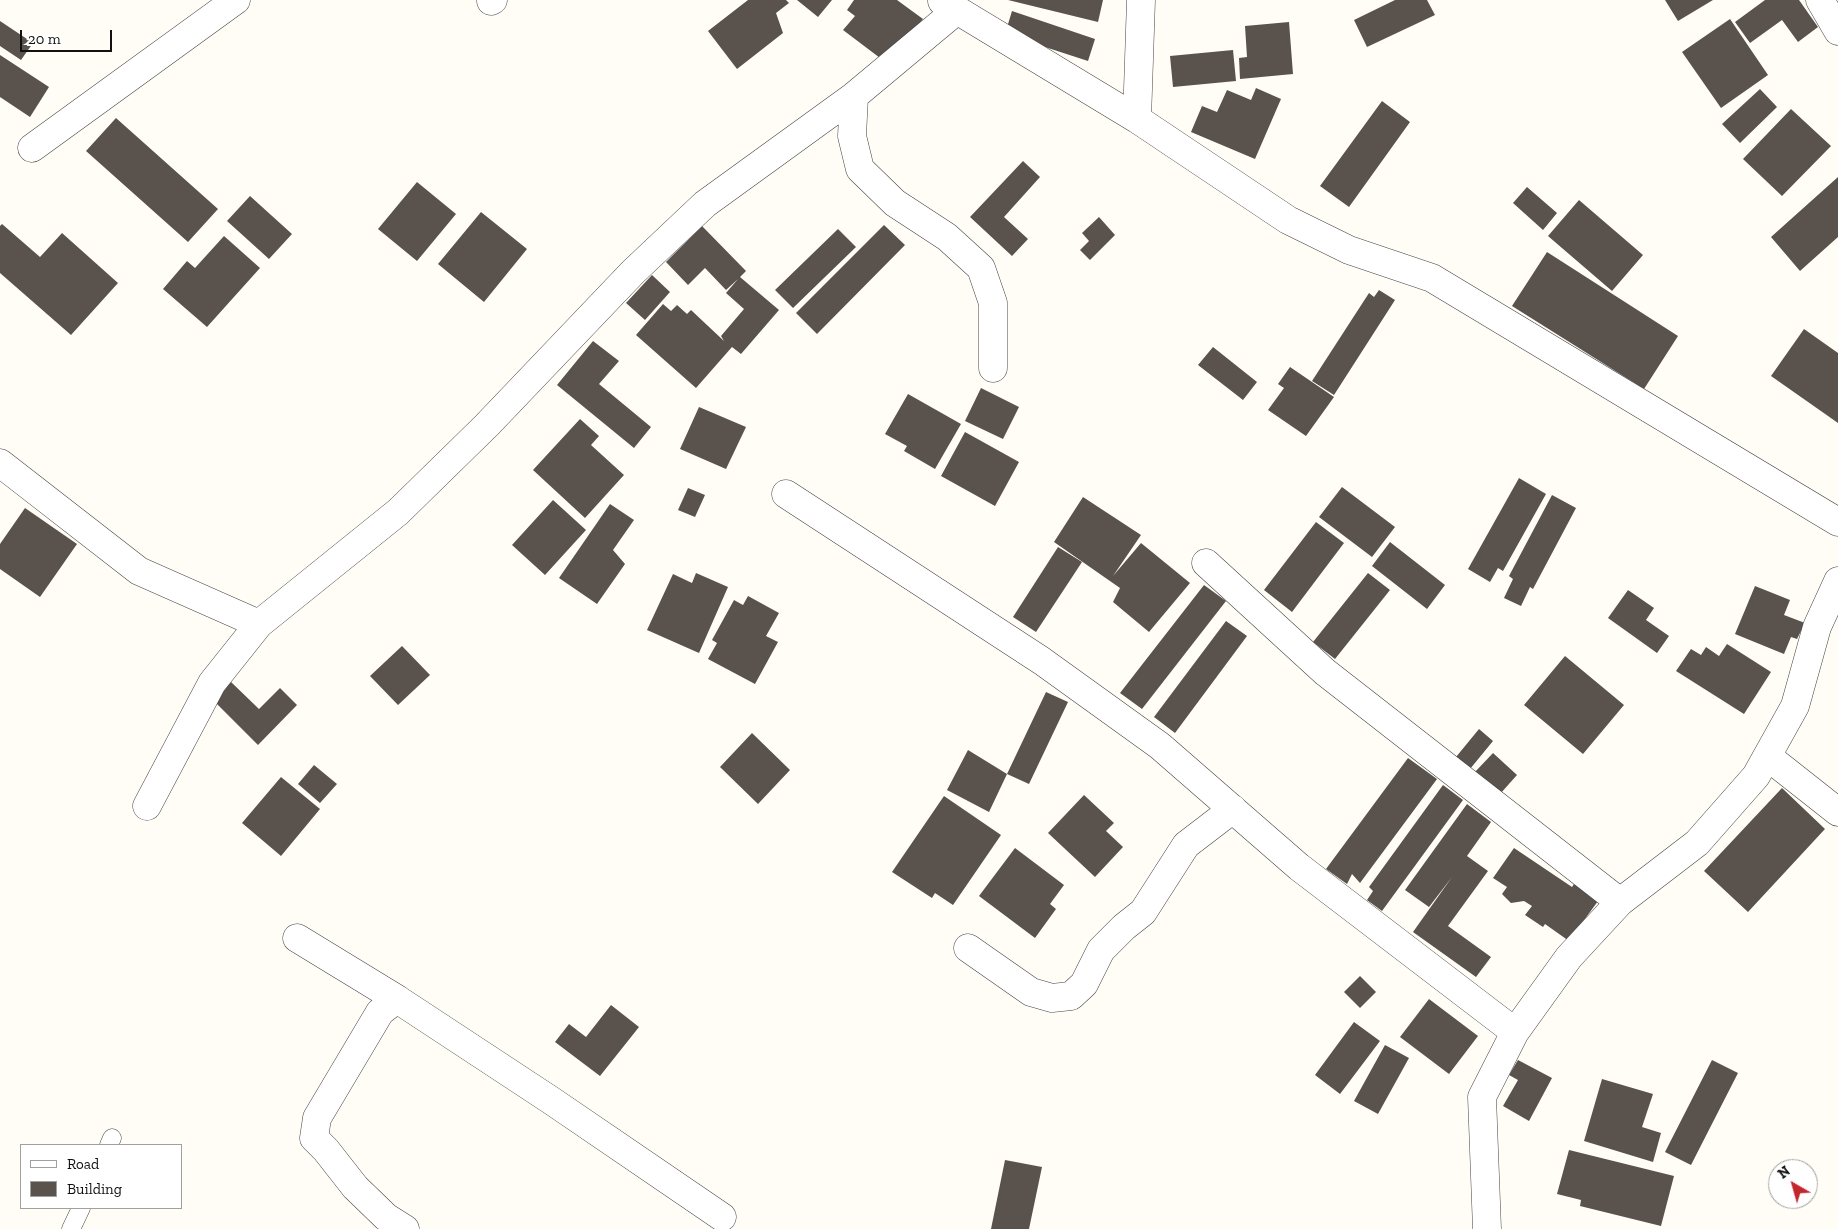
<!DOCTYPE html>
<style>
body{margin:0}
#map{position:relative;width:1838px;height:1229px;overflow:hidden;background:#fffdf5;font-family:"Zilla Slab",serif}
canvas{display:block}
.legend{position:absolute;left:20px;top:1144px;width:162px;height:65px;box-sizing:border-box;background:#fff;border:1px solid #a0a0a0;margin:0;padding:6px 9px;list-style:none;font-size:15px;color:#111}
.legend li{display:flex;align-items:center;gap:10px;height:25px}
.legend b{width:25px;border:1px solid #a0a0a0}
.north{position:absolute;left:1768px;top:1159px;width:50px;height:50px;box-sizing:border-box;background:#fff;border:1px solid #a0a0a0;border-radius:50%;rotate:322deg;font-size:14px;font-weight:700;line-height:20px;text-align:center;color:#111}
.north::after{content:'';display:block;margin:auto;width:18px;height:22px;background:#c4262e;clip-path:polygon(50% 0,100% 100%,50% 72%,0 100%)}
.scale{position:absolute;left:20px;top:30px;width:92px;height:22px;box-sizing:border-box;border:2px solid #111;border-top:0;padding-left:6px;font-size:15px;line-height:18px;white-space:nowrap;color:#111;-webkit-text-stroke:4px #fff;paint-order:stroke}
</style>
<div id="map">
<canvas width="1838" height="1229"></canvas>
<ul class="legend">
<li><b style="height:6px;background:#fff"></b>Road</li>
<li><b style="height:14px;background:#5a524d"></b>Building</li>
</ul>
<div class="north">N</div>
<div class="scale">20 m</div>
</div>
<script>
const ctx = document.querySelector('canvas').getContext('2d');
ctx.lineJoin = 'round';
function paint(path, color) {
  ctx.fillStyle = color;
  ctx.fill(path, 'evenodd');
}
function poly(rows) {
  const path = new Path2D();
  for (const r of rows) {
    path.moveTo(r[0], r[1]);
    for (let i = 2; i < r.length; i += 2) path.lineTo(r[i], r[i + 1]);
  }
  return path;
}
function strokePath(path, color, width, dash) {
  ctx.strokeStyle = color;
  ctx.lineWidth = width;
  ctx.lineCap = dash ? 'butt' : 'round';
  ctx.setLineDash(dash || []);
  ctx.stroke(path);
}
paint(poly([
 [748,0,786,0,789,3,776,13,783,33,737,69,708,31],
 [797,0,832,0,818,17],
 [854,0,897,0,923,19,888,64,843,30,855,16,847,10],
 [1008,0,1103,0,1098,22],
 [1395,0,1427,0,1435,15,1367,47,1354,20],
 [1665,0,1713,0,1678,21],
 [1765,0,1799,0,1818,27,1798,42,1782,20,1750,43,1735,22],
 [1012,11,1095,39,1088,61,1005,34],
 [1730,19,1768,75,1721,108,1682,52],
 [0,21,33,43,21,60,0,46],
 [1289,22,1293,74,1240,79,1239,58,1247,57,1245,26],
 [1233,50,1236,81,1173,87,1170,56],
 [0,55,49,87,30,117,0,97],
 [1256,88,1281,99,1255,159,1191,132,1202,106,1217,112,1227,90,1251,100],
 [1760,89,1777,107,1740,143,1722,124],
 [1382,101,1410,122,1349,207,1320,186],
 [1791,109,1831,146,1782,196,1743,159],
 [116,118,218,209,188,242,86,151],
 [1023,161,1040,177,1004,217,1028,239,1012,256,970,217],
 [1838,177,1838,237,1800,271,1771,237],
 [417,182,456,214,417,261,378,229],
 [1527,187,1557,213,1543,230,1513,203],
 [250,196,292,234,269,259,227,221],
 [1579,200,1643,255,1612,291,1548,236],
 [481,212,527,249,484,302,438,264],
 [1099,217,1115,235,1090,260,1080,250,1089,241,1082,233],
 [2,224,40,257,62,233,118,283,71,335,0,273,0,226],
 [884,225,905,245,817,334,796,313],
 [702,226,746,271,740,277,779,310,741,354,732,347,696,388,636,335,663,304,671,311,677,305,687,314,691,310,724,341,721,336,744,309,726,293,738,279,726,290,705,268,688,285,666,262],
 [838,229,856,247,793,308,775,290],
 [224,236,260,268,207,327,163,289,187,261,195,268],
 [1547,252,1678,336,1644,389,1512,306],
 [652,275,670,292,645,320,626,303],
 [1379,290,1395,300,1334,395,1312,381,1369,293,1374,297],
 [1804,329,1838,353,1838,423,1771,376],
 [593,341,619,361,599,384,651,427,634,448,557,385],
 [1213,347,1257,382,1243,400,1198,365],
 [1290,367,1334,397,1306,436,1268,410,1284,388,1278,384],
 [981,388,1019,407,1003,439,965,421],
 [908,394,961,424,935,469,904,451,907,446,885,434],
 [699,407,746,427,726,469,680,449],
 [580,419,599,436,591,445,624,475,585,518,533,470],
 [965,432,1019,462,995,506,941,476],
 [1519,478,1546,494,1503,571,1498,568,1490,582,1468,569],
 [1342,487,1395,527,1372,557,1319,517],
 [688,488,705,495,695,517,678,510],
 [1552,495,1576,508,1533,589,1530,587,1521,606,1504,598,1513,579,1509,576],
 [1083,497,1141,535,1113,576,1141,543,1190,583,1149,632,1113,602,1120,588,1054,542],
 [553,500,586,530,545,575,512,545],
 [610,504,634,520,613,550,625,564,597,604,559,578],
 [25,508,77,544,40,597,0,569,0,544],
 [1316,522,1344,543,1292,612,1264,590],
 [1390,542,1445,585,1427,609,1372,566],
 [1058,547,1082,562,1036,632,1013,617],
 [696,573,728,587,699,653,647,630,673,574,692,583],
 [1368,573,1390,590,1335,659,1313,642],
 [1204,585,1226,601,1142,709,1120,693],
 [1755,586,1790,600,1784,615,1805,623,1797,639,1791,637,1784,654,1735,634],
 [1628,590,1654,608,1646,620,1669,636,1657,653,1608,618],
 [748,596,779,613,766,636,778,642,755,684,708,659,717,643,712,640,734,600,743,605],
 [1226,621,1247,636,1175,733,1154,717],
 [1727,644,1771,672,1744,714,1676,671,1691,649,1701,655,1706,647,1719,656],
 [402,646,430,675,398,705,370,676],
 [1565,656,1624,705,1583,754,1524,705],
 [231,682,259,709,280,688,297,705,258,745,213,700],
 [1046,692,1068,702,1029,784,1007,774],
 [1479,729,1493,741,1470,769,1456,757],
 [752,733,790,770,758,804,720,767],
 [968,750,1007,774,989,812,947,790],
 [1493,753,1517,775,1500,794,1475,772],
 [1408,758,1437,779,1360,883,1352,874,1347,884,1326,869],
 [314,765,337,784,320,803,298,784],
 [281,777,320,809,281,856,242,823],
 [1443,785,1463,800,1382,911,1367,900,1373,891,1369,887],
 [1782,788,1825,829,1748,912,1704,871],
 [1084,795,1114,823,1106,831,1123,847,1095,877,1048,833],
 [944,796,1001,835,953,905,935,893,932,898,892,872],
 [1467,804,1491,822,1467,856,1488,871,1448,926,1491,957,1476,977,1413,932,1452,877,1429,907,1405,890],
 [1015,848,1064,885,1050,904,1056,909,1035,938,979,896],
 [1514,848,1572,887,1574,884,1598,901,1569,941,1545,924,1543,927,1525,915,1532,906,1524,901,1511,903,1502,894,1507,887,1493,878],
 [1360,976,1376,992,1360,1008,1344,992],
 [1429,999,1478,1036,1449,1074,1400,1037],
 [611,1005,639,1027,600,1076,555,1042,569,1024,586,1037],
 [1354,1022,1380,1041,1340,1094,1315,1075],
 [1385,1045,1409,1058,1378,1114,1354,1101],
 [1518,1060,1552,1078,1529,1121,1503,1106,1518,1080,1509,1075],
 [1712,1060,1738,1073,1691,1165,1665,1152],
 [1602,1079,1653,1094,1642,1127,1661,1133,1653,1162,1584,1141],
 [1569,1150,1674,1176,1661,1226,1580,1206,1581,1200,1557,1194],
 [1005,1160,1042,1167,1029,1229,991,1229]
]), '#5a524d');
const service = poly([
 [109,1145,112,1138],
 [71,1229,81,1208]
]);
const minor = poly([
 [1820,0,1838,31],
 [491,1,493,0],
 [942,1,1137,119,1288,220,1349,250,1432,278,1838,522],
 [854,96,852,136,860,169,895,203,947,237,981,268,993,303,993,368],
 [1137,119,1141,0],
 [32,148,236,0],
 [0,463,139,571,259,624],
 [786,494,1042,661,1160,746,1299,867,1515,1032],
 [1206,563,1325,672,1620,902],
 [1767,756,1838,812],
 [147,806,212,683,259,624,398,512,487,425,633,272,705,204,854,96,957,10],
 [297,938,397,999],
 [968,948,1031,992,1052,998,1071,996,1084,984,1101,950,1124,927,1143,912,1186,845,1233,809],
 [405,1229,386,1217,355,1187,326,1150,314,1138,317,1118,380,1012,397,999,552,1101,722,1217],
 [1487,1229,1482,1097,1515,1032,1569,957,1620,902,1697,843,1756,776,1795,706,1817,627,1838,581]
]);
strokePath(service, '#444', 19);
strokePath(minor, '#444', 29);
strokePath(service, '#fff', 18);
strokePath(minor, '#fff', 28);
</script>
